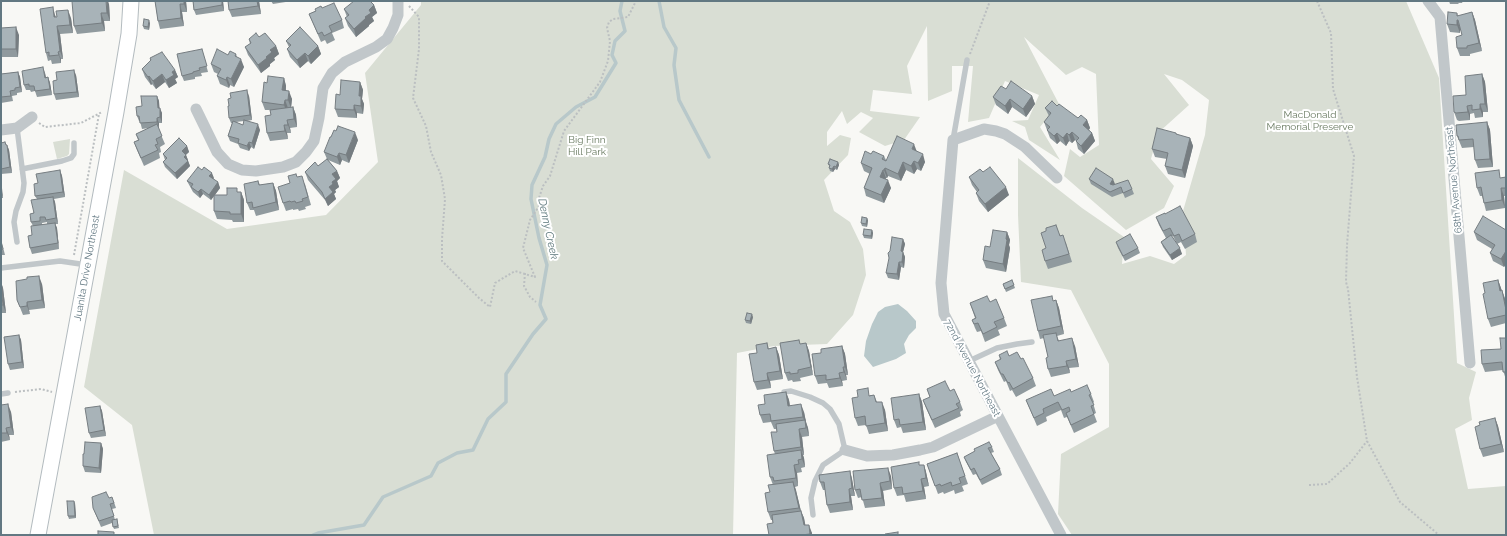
<!DOCTYPE html>
<style>
body{margin:0}
#map{position:relative;width:1507px;height:536px;overflow:hidden;background:#f8f8f5;font-family:Raleway,sans-serif}
canvas{display:block}
.frame{position:absolute;inset:0;border:2px solid #627882;pointer-events:none}
</style>
<div id="map">
<canvas width="1507" height="536"></canvas>
<div class="frame"></div>
</div>
<script>
const ctx = document.querySelector('canvas').getContext('2d');
ctx.lineJoin = 'round';
function paint(path, color) {
  ctx.fillStyle = color;
  ctx.fill(path, 'evenodd');
}
function poly(rows) {
  const path = new Path2D();
  for (const r of rows) {
    path.moveTo(r[0], r[1]);
    for (let i = 2; i < r.length; i += 2) path.lineTo(r[i], r[i + 1]);
  }
  return path;
}
function strokePath(path, color, width, dash) {
  ctx.strokeStyle = color;
  ctx.lineWidth = width;
  ctx.lineCap = dash ? 'butt' : 'round';
  ctx.setLineDash(dash || []);
  ctx.stroke(path);
}
function write(font, color, halo, rows, align = 'center') {
  ctx.font = font + ' Raleway,sans-serif';
  ctx.lineWidth = 4;
  ctx.setLineDash([]);
  ctx.textBaseline = 'middle';
  ctx.strokeStyle = halo;
  ctx.fillStyle = color;
  for (const [text, x, y, turn = 0] of rows) {
    ctx.save();
    ctx.translate(x, y);
    ctx.rotate((+turn || 0) * Math.PI / 180);
    ctx.textAlign = isNaN(turn) ? turn : align;
    if (halo) ctx.strokeText(text, 0, 0);
    ctx.fillText(text, 0, 0);
    ctx.restore();
  }
}
paint(poly([
 [421,1,1406,1,1439,78,1457,363,1476,372,1469,398,1472,420,1455,429,1468,489,1506,486,1506,535,1072,535,1058,514,1061,454,1109,427,1109,364,1071,290,1021,282,1018,215,1018,158,1082,208,1124,237,1122,264,1150,256,1174,264,1186,255,1183,211,1205,135,1209,100,1182,80,1164,74,1189,105,1158,133,1151,159,1174,186,1164,208,1126,230,1064,176,1070,149,1080,157,1099,145,1096,74,1082,67,1066,75,1024,37,1059,104,1040,127,1060,160,1029,140,1025,127,1012,121,1028,120,1039,95,1005,81,989,118,968,122,973,66,952,66,952,91,928,101,927,26,907,66,912,94,873,90,870,111,920,117,904,140,885,146,859,132,873,118,861,112,847,124,842,111,827,132,827,146,840,135,851,138,848,155,824,180,834,211,850,222,863,249,866,275,853,315,827,344,774,346,737,353,733,535,154,535,132,425,84,387,124,170,227,229,326,215,378,162,365,73,421,5],
 [70,139,69,154,67,156,57,159,53,142]
]), '#d9ded4');
paint(poly([
 [898,304,907,311,916,321,916,328,909,335,904,344,906,353,896,359,873,367,864,356,866,341,872,324,878,312,885,307]
]), '#b8c8ca');
strokePath(poly([
 [659,1,664,27,676,48,674,65,679,100,709,157],
 [313,535,318,533,364,525,383,497,431,476,438,463,457,453,473,450,488,419,506,402,506,374,533,334,546,319,540,305,547,265,539,238,531,199,532,185,545,157,549,139,556,124,576,107,595,97,616,63,612,55,615,41,625,31,620,11,622,1]
]), '#b8c8ca', 3.5);
const secondary = poly([
 [38,535,116,112,129,34,131,1]
]);
strokePath(secondary, '#b3bbbf', 17);
strokePath(poly([
 [1317,1,1331,33,1333,89,1354,156,1347,245,1346,282,1348,289,1357,377,1367,441,1400,502,1439,535],
 [409,6,419,17,419,49,413,98,426,126,431,152,441,175,445,199,442,239,442,261,479,298,490,307,495,283,515,271,535,277,523,248,530,220,541,203,538,201,543,186,550,176,564,131,600,82,608,61,610,41,607,28,609,22,613,19,628,17,636,1],
 [970,54,990,1],
 [39,123,45,127,81,123,102,112],
 [74,255,99,114],
 [525,273,524,286,530,297,536,302],
 [15,392,41,389,52,392],
 [1309,485,1327,484,1350,463,1367,441]
]), '#bbbfc1', 2, [2, 2]);
strokePath(poly([
 [953,140,967,60],
 [22,169,62,161,71,158,74,154,74,143],
 [17,242,14,222,16,211,23,192,24,183,17,128],
 [1,268,60,261,87,265],
 [969,361,997,348,1017,344,1032,342],
 [784,392,791,391,810,397,823,403,830,409,839,424,845,450,823,465,815,481,811,498,813,515],
 [1,394,8,393]
]), '#c1c7ca', 5.5);
strokePath(poly([
 [1428,1,1440,17,1470,363],
 [196,109,217,152,228,164,242,170,256,171,283,167,296,162,306,152,314,141,319,118,323,88,332,73,345,62,376,47,387,39,393,28,398,15,398,1],
 [1,130,17,128,32,117],
 [1057,178,1025,147,1005,134,996,131,984,129,953,140,941,283,944,314,1061,535],
 [845,450,867,456,893,455,920,450,933,447,998,416]
]), '#c1c7ca', 11);
strokePath(secondary, '#fff', 15);
paint(poly([
 [155,1,186,1,187,12,182,12,184,26,160,29,158,21],
 [193,1,223,1,224,11,196,15,194,10],
 [259,1,261,14,232,17,229,10],
 [271,1,292,1,273,4],
 [1449,1,1463,1,1462,3,1459,3,1458,4,1450,4],
 [109,4,110,21,104,21,105,31,77,34,74,26],
 [374,5,377,13,372,17,374,21,369,25,369,26,356,37,348,26,345,18,347,17,344,9],
 [322,8,342,20,344,28,332,33,335,40,327,44,325,40,321,42,309,14],
 [1472,12,1475,20,1482,51,1470,54,1470,56,1460,56,1457,48,1462,35,1460,28,1460,33,1450,32,1447,24,1457,13,1458,16],
 [55,15,56,17,71,18,73,33,60,34,63,59,61,59,61,63,52,64,51,60,48,61,46,53],
 [150,23,149,30,144,29,143,26],
 [1,28,19,35,18,57,1,57],
 [259,37,276,46,279,54,274,58,275,60,270,64,270,66,261,73,248,55,245,47,250,44,249,39],
 [286,41,318,46,321,54,311,64,308,61,300,68,290,57,287,49,289,47],
 [202,49,208,72,201,73,202,76,195,77,195,79,184,81,182,76],
 [236,54,237,57,244,67,234,87,230,85,229,88,220,84,217,76,218,74,214,72,211,64,228,55],
 [150,58,175,70,178,77,175,79,177,83,169,88,165,82,156,89,152,84,151,85,145,77,142,69,150,61],
 [18,72,20,77,22,92,17,93,17,95,12,96,13,101,1,103,1,74],
 [45,73,46,78,48,77,50,83,52,95,37,97,35,91,31,92,30,90,26,90,24,85],
 [1482,74,1485,82,1488,112,1483,112,1483,117,1475,118,1474,113,1470,114,1470,120,1459,121,1457,120,1454,112],
 [76,75,79,97,56,100,54,94,57,80],
 [284,78,286,86,286,91,292,99,291,107,293,107,296,115,297,127,290,128,291,133,287,133,288,139,270,141,267,133,271,115,270,110,265,110,262,102,267,83],
 [360,82,363,90,362,99,364,104,363,114,357,113,357,118,338,117,335,109,340,95],
 [1006,89,1032,96,1035,104,1026,117,1012,107,1008,114,996,105,993,97],
 [157,96,159,101,159,108,162,113,162,123,159,123,159,127,158,128,165,144,160,147,161,152,159,153,160,158,144,166,137,150,134,142,138,140,136,134,149,128,142,129,140,121,139,121,137,116,142,106],
 [249,96,252,120,247,121,260,130,254,149,251,147,249,151,240,148,238,144,230,141,228,136,232,123,231,123,229,118,229,106],
 [244,121,243,125,236,122],
 [1057,106,1078,118,1087,120,1090,128,1089,130,1092,133,1095,141,1084,154,1078,149,1076,141,1075,140,1072,143,1069,141,1066,146,1060,141,1057,144,1050,138,1044,122,1049,116,1045,108],
 [1487,122,1490,130,1493,167,1478,168,1475,160,1474,147,1462,148,1457,136],
 [1176,133,1177,135,1190,138,1193,146,1185,178,1168,174,1165,166,1167,159,1155,157,1152,149],
 [358,140,349,163,342,160,340,165,328,160,337,171,340,178,337,181,339,187,335,190,336,192,334,194,336,199,328,206,325,200,308,180,305,172,318,166,327,159,324,152],
 [1,143,7,145,9,150,12,173,1,174],
 [187,146,189,152,186,155,190,166,177,179,165,167,163,162,165,160,163,154],
 [917,151,925,162,921,171,917,169,914,174,906,170,901,181,888,176,887,178,886,178,885,179,891,188,884,203,866,196,864,188,870,174,864,171,861,163,871,154,884,156,886,160],
 [838,162,839,165,837,170,835,169,833,172,830,171,829,168,830,167,828,164],
 [60,170,62,176,65,197,54,199,55,202,58,224,55,224,57,228,59,249,32,254,30,248,32,235,33,226,31,222,37,199,35,196,38,183],
 [47,222,47,224,42,225,42,223],
 [983,172,1009,195,988,212,979,201,976,193,977,192,972,185,969,177],
 [298,177,305,184,311,205,305,207,306,209,299,211,298,209,293,210,293,209,286,211,283,203,290,183],
 [1506,177,1506,196,1504,196,1505,208,1486,211,1484,203,1482,196,1480,196,1477,188,1502,178],
 [214,178,213,179,218,182,220,188,215,195,227,195,238,192,241,192,244,200,244,222,233,222,232,220,217,219,214,211,214,196,211,200,203,194,200,198,193,192,187,181],
 [1089,179,1115,184,1115,185,1132,189,1134,194,1125,198,1123,193,1112,197,1091,184],
 [258,181,260,185,273,183,276,191,279,210,256,216,254,210,250,210,247,203],
 [1,186,3,198,1,198],
 [1156,217,1195,234,1197,242,1185,249,1181,242,1177,244,1173,236,1172,236,1182,254,1172,260,1163,247,1161,242,1166,238,1159,225],
 [868,220,867,227,862,226,861,223],
 [872,230,873,233,872,239,864,238,863,235],
 [1506,230,1506,264,1504,267,1493,261,1490,253,1492,249,1477,240,1474,232],
 [1007,232,1010,240,1009,245,1010,248,1006,272,986,268,983,260,990,247],
 [1060,235,1066,243,1072,262,1048,269,1045,261,1046,248],
 [903,239,905,244,903,252,905,257,904,268,901,267,899,280,888,278,886,273],
 [1,241,3,247,5,255,1,255],
 [1116,242,1138,248,1140,253,1125,261,1118,248],
 [1012,280,1015,288,1006,292,1003,284],
 [1498,280,1502,291,1505,298,1506,303,1506,323,1491,327,1488,319,1485,293],
 [1,282,3,288,6,313,1,313],
 [42,284,45,308,29,310,30,314,23,315,17,300],
 [1056,300,1059,308,1064,334,1057,336,1059,341,1075,346,1079,367,1069,368,1070,373,1051,377,1048,369,1048,357,1044,338,1040,339,1038,331,1054,301],
 [990,302,1004,318,1007,326,998,330,1000,335,985,342,981,331,977,332,975,328,972,320,975,318,970,303],
 [753,317,751,324,746,323,745,320],
 [19,335,21,340,24,368,10,370,8,364],
 [1506,338,1506,380,1503,370,1485,372,1482,364,1501,349],
 [767,343,769,349,776,347,779,355,783,379,770,381,771,388,757,390,754,382,757,353],
 [806,343,809,351,813,375,800,378,801,381,793,382,792,380,788,381,785,373,801,344],
 [842,346,845,354,848,375,846,375,847,380,842,381,843,386,829,388,827,383,818,384,815,376,821,353],
 [999,355,1009,356,1021,359,1033,378,1036,386,1016,397,1012,390,1010,391,1006,381,1004,382,998,370,995,362,1000,360],
 [927,389,950,391,960,402,963,410,960,412,961,416,935,428,926,408,923,400,930,398],
 [786,392,789,400,790,406,804,412,806,422,808,428,809,436,802,437,804,455,803,455,804,458,805,467,801,468,802,472,797,473,798,486,795,487,801,511,804,518,805,525,812,533,812,535,769,535,773,523,772,520,771,520,768,512,770,492,773,485,770,477,775,454,774,451,777,432,776,429,774,429,771,422,763,423,760,415,765,404],
 [1071,392,1091,394,1094,402,1093,403,1096,413,1094,414,1097,422,1074,433,1067,417,1064,418,1061,410,1046,417,1047,421,1037,426,1026,400,1054,396],
 [919,394,922,402,926,430,903,433,901,427,897,428,894,420],
 [870,395,874,395,877,402,885,410,888,431,869,434,866,425,858,426,855,418],
 [1,405,11,412,14,435,9,435,10,440,1,442],
 [100,406,102,411,106,436,91,438,89,433],
 [1495,418,1498,426,1504,452,1483,457,1480,449],
 [101,443,103,449,101,473,85,472,83,466],
 [992,447,994,452,991,453,1000,469,1002,475,982,485,976,474,973,475,966,462,964,457],
 [957,453,968,484,962,486,964,491,955,494,954,490,944,494,943,492,938,494,927,464],
 [920,465,924,465,926,472,929,486,924,487,926,499,906,502,904,495,897,496,894,488],
 [850,471,852,479,855,496,851,496,853,510,830,513,827,505,825,490,823,490,820,482],
 [891,476,892,489,883,491,885,506,865,508,862,497,858,498,855,490],
 [114,502,116,508,112,509,115,520,117,519,119,528,114,529,112,523,101,527,93,508],
 [75,503,76,518,69,519,68,516]
]), '#909a9e');
paint(poly([
 [106,1,108,1,109,4,110,21,107,13],
 [184,1,186,1,187,12,184,4],
 [222,1,223,1,224,11,222,5],
 [257,1,259,1,261,14,258,6],
 [180,4,182,12,184,26,181,18],
 [374,5,377,13,372,17,374,21,369,25,369,26,356,37,354,29,365,17,369,10],
 [53,7,55,15,57,25,54,17],
 [68,10,71,18,73,33,70,25],
 [1472,12,1475,20,1482,51,1479,43],
 [101,13,104,21,105,31,102,23],
 [149,20,150,23,149,30,148,27],
 [1457,20,1460,28,1460,33,1457,25],
 [57,26,60,34,63,59,60,51],
 [16,27,19,35,18,57,16,49],
 [276,46,279,54,274,58,275,60,270,64,270,66,261,73,258,65,266,57,270,50],
 [318,46,321,54,311,64,308,56],
 [58,52,61,59,61,63,59,55],
 [305,53,308,61,300,68,297,60],
 [241,59,244,67,234,87,231,79],
 [43,67,45,73,47,83,45,78],
 [74,70,76,75,79,97,77,92],
 [175,70,178,77,175,79,177,83,169,88,166,80,172,72],
 [18,72,20,77,22,92,20,87],
 [162,74,165,82,156,89,153,81],
 [1482,74,1485,82,1488,112,1485,104],
 [149,76,152,84,151,85,148,77],
 [48,77,50,83,52,95,50,89],
 [227,77,230,85,229,88,226,80],
 [284,78,286,86,285,98,282,90],
 [360,82,363,90,362,99,364,104,363,114,361,106,359,96],
 [247,90,249,96,252,120,250,115],
 [289,91,292,99,291,108,288,100],
 [157,96,159,101,160,113,158,108],
 [1032,96,1035,104,1026,117,1023,109],
 [1010,99,1012,107,1008,114,1005,106],
 [285,100,288,108,287,113,284,105],
 [1480,104,1483,112,1483,117,1480,109],
 [354,105,357,113,357,118,354,110],
 [1467,106,1470,114,1470,120,1468,112],
 [293,107,296,115,297,127,294,119],
 [160,108,162,113,162,123,160,117],
 [157,118,159,123,159,127,157,122],
 [287,120,290,128,291,133,288,125],
 [1087,120,1090,128,1086,133,1083,125],
 [1487,122,1490,130,1493,167,1490,159],
 [258,124,260,130,254,149,252,143],
 [284,125,287,133,288,139,285,131],
 [355,132,358,140,349,163,346,155],
 [1072,132,1075,140,1072,143,1069,135],
 [1057,133,1060,141,1057,144,1054,136],
 [1067,133,1069,141,1066,146,1063,138],
 [1092,133,1095,141,1084,154,1081,146],
 [1190,138,1193,146,1185,178,1182,170],
 [249,142,251,147,249,151,247,146],
 [914,144,917,152,912,149],
 [7,145,9,150,12,173,10,167],
 [187,146,189,152,184,156,182,151],
 [339,153,342,160,340,165,337,157],
 [923,154,925,162,921,171,918,163],
 [186,155,188,160,186,162,184,157],
 [188,161,190,166,177,179,175,173],
 [914,161,917,169,914,174,911,166],
 [838,162,839,165,837,170,836,167],
 [903,162,906,170,901,181,898,174],
 [834,166,835,169,833,172,832,169],
 [885,168,888,176,887,178,884,170],
 [60,170,62,176,65,197,63,192],
 [883,170,886,178,883,185,880,177],
 [337,171,340,178,337,181,339,187,335,190,336,192,334,194,336,199,328,206,325,199,332,182,332,174],
 [212,173,214,178,211,182,209,176],
 [1113,179,1115,184,1112,189,1110,184],
 [888,180,891,188,884,203,881,195],
 [218,182,220,188,211,200,209,195],
 [273,183,276,191,279,210,276,202],
 [1,186,2,188,3,198,1,192],
 [1006,187,1009,195,988,212,985,204],
 [1501,188,1504,196,1505,208,1502,200],
 [201,189,203,194,200,198,198,192],
 [241,192,244,200,244,222,241,214],
 [53,197,55,202,58,224,56,218],
 [867,218,868,220,867,227,866,224],
 [55,223,57,228,59,249,58,243],
 [872,230,873,233,872,239,871,236],
 [1007,232,1010,240,1009,245,1010,248,1006,272,1003,264],
 [903,239,905,244,903,252,905,257,904,268,902,262,901,251],
 [1180,248,1182,254,1172,260,1170,255],
 [1506,251,1506,264,1504,267,1501,259],
 [899,262,901,267,899,280,897,274],
 [39,276,42,284,45,308,42,300],
 [1498,280,1501,288,1503,299,1500,291],
 [1,282,3,288,6,313,3,305],
 [1502,290,1506,303,1506,310],
 [1056,300,1059,308,1064,334,1061,326],
 [27,302,30,314,27,306],
 [752,314,753,317,751,324,750,321],
 [19,335,21,340,24,368,22,362],
 [1072,338,1075,346,1079,367,1076,359],
 [806,343,809,351,813,375,811,367],
 [842,346,845,354,848,375,845,367],
 [776,347,779,355,783,379,780,371],
 [1066,361,1069,368,1070,373,1067,366],
 [843,367,846,375,847,380,844,372],
 [767,373,770,381,771,388,768,380],
 [839,373,842,381,843,386,840,378],
 [786,392,789,400,791,414,788,406],
 [919,394,922,402,926,430,923,422],
 [882,402,885,410,888,431,885,423],
 [8,404,11,412,14,435,11,427],
 [801,404,804,412,806,422,808,428,809,436,803,417],
 [100,406,102,411,106,436,104,430],
 [1495,418,1498,426,1504,452,1501,444],
 [6,428,9,435,10,440,7,433],
 [799,429,802,437,804,455,801,447],
 [101,443,103,449,101,473,99,468],
 [801,450,804,458,805,467,802,459],
 [794,465,797,473,798,486,796,478],
 [924,465,926,472,929,486,926,478],
 [888,468,891,476,892,489,890,481],
 [850,471,852,479,855,496,852,488],
 [921,479,924,487,926,499,923,491],
 [793,482,796,490,802,516,799,508],
 [880,483,883,491,885,506,882,498],
 [849,489,851,496,853,510,850,502],
 [74,501,75,503,76,518,75,516],
 [801,511,804,518,807,533,804,525],
 [809,525,812,533,812,535,811,535,810,534]
]), '#767d81');
const building = poly([
 [72,1,106,1,107,13,101,13,102,23,74,26,72,1],
 [155,1,184,1,184,4,180,4,181,18,158,21,155,1],
 [193,1,222,1,222,5,194,10,193,1],
 [228,1,257,1,258,6,229,10,228,1],
 [354,1,370,1,374,5,369,10,371,13,365,17,366,18,354,29,345,18,349,15,344,9,354,1],
 [334,3,342,20,329,26,332,32,324,36,322,32,318,34,309,14,316,11,315,9,321,6,322,8,334,3],
 [53,7,54,17,57,17,56,11,68,10,70,25,57,26,60,51,58,52,59,55,49,56,49,52,46,53,40,9,53,7],
 [1448,12,1457,13,1457,16,1472,12,1479,43,1467,46,1467,48,1457,48,1456,37,1462,35,1458,20,1457,20,1457,25,1447,24,1448,12],
 [144,19,149,20,148,27,143,26,144,19],
 [16,27,16,49,1,49,1,28,16,27],
 [300,27,318,46,308,56,305,53,297,60,287,49,291,45,286,41,300,27],
 [256,33,259,37,265,33,276,46,270,50,272,52,266,57,267,58,258,65,245,47,251,43,249,39,256,33],
 [202,49,207,66,199,68,200,70,193,72,193,73,182,76,177,54,202,49],
 [217,49,228,55,230,51,236,54,235,56,241,59,231,79,227,77,226,80,217,76,221,69,211,64,217,49],
 [162,52,175,70,172,72,174,75,166,80,162,74,153,81,149,76,148,77,142,69,151,60,150,58,162,52],
 [43,67,45,78,48,77,50,89,35,91,34,86,29,86,29,84,24,85,22,71,43,67],
 [74,70,77,92,54,94,53,81,57,80,56,72,74,70],
 [18,72,20,87,15,88,15,90,10,91,11,96,1,97,1,74,18,72],
 [1482,74,1485,104,1480,104,1480,109,1472,110,1472,105,1467,106,1468,112,1456,113,1454,112,1453,96,1466,95,1465,76,1482,74],
 [268,76,284,78,282,90,289,91,288,100,285,100,284,105,262,102,264,82,267,83,268,76],
 [341,80,360,82,359,96,361,96,361,106,354,105,354,110,335,109,336,94,340,95,341,80],
 [1011,81,1032,96,1023,109,1010,99,1005,106,993,97,1001,86,1006,89,1011,81],
 [247,90,250,115,229,118,228,106,229,106,228,99,231,98,230,93,247,90],
 [141,96,157,96,158,108,160,108,160,117,157,118,157,122,140,123,139,116,137,116,136,107,142,106,141,96],
 [1052,101,1057,106,1059,104,1078,118,1081,115,1087,120,1083,125,1092,133,1081,146,1076,141,1079,138,1072,132,1069,135,1067,133,1063,138,1057,133,1054,136,1047,130,1050,127,1044,122,1051,113,1045,108,1052,101],
 [293,107,294,119,287,120,288,125,284,125,285,131,267,133,265,116,271,115,270,110,293,107],
 [244,120,258,124,252,143,249,142,247,146,238,143,239,139,228,136,233,121,243,125,244,120],
 [1487,122,1490,159,1475,160,1473,139,1459,140,1458,136,1457,136,1456,125,1487,122],
 [157,124,162,136,156,139,158,144,155,145,158,150,141,158,134,142,139,140,136,134,157,124],
 [338,126,355,132,346,155,339,153,337,157,324,152,330,137,331,137,334,130,336,131,338,126],
 [1157,128,1176,133,1176,134,1190,138,1182,170,1165,166,1168,153,1152,149,1157,128],
 [897,136,914,144,912,149,923,154,918,163,914,161,911,166,903,162,898,174,885,168,884,170,883,170,880,177,888,180,881,195,864,188,872,168,861,163,865,151,871,154,873,151,884,156,882,159,886,161,897,136],
 [179,138,187,146,182,151,186,155,184,157,188,161,175,173,163,162,167,158,163,154,179,138],
 [5,142,6,145,7,145,10,167,1,169,1,143,5,142],
 [327,159,337,171,332,174,336,179,332,182,333,184,329,187,333,192,325,199,322,192,305,172,315,162,318,166,327,159],
 [830,159,838,162,836,167,834,166,832,169,829,168,830,165,828,164,830,159],
 [198,167,202,170,204,167,212,173,209,176,218,182,209,195,201,189,198,192,191,187,193,184,187,181,198,167],
 [990,167,1006,187,985,204,976,193,979,190,969,177,980,169,983,172,990,167],
 [1096,168,1113,179,1110,184,1113,185,1128,180,1132,189,1123,193,1121,187,1110,192,1089,179,1096,168],
 [60,170,63,192,35,196,34,184,38,183,36,174,60,170],
 [1499,170,1500,178,1506,177,1506,188,1501,188,1502,200,1484,203,1481,187,1477,188,1475,173,1499,170],
 [296,174,297,177,302,176,308,197,302,199,303,201,296,203,295,201,291,202,290,201,283,203,278,187,290,183,288,176,296,174],
 [258,181,259,185,273,183,276,202,253,208,252,202,247,203,244,184,258,181],
 [227,188,237,188,237,192,241,192,241,214,230,214,230,212,214,211,214,195,227,195,227,188],
 [53,197,56,218,46,220,45,217,40,217,40,221,31,222,30,214,34,213,31,200,53,197],
 [1180,206,1195,234,1182,241,1179,234,1174,236,1170,228,1163,231,1156,217,1165,213,1165,214,1180,206],
 [1483,216,1506,230,1506,251,1501,259,1490,253,1495,245,1474,232,1483,216],
 [862,217,867,218,866,224,861,223,862,217],
 [55,223,58,243,30,248,28,236,32,235,31,226,55,223],
 [1056,225,1060,236,1063,235,1069,254,1045,261,1042,250,1046,248,1041,233,1046,231,1046,228,1056,225],
 [864,229,872,230,871,236,863,235,864,229],
 [993,230,1007,232,1006,239,1007,240,1003,264,983,260,985,246,990,247,993,230],
 [1130,234,1138,248,1123,256,1116,242,1130,234],
 [1171,235,1180,248,1170,255,1161,242,1171,235],
 [892,237,903,239,901,251,903,252,902,262,899,262,897,274,886,273,889,258,888,253,890,251,892,237],
 [1,241,3,249,1,250,1,241],
 [39,276,42,300,27,302,27,306,20,307,17,300,16,281,27,279,27,277,39,276],
 [1012,280,1014,285,1005,289,1003,284,1012,280],
 [1498,280,1500,291,1502,290,1506,310,1506,315,1488,319,1483,294,1485,293,1483,283,1498,280],
 [1,287,3,305,1,305,1,287],
 [987,296,990,302,996,299,1004,318,994,322,997,327,983,334,978,323,974,324,972,320,976,318,970,303,987,296],
 [1052,296,1053,301,1056,300,1061,326,1038,331,1031,300,1052,296],
 [747,313,752,314,750,321,745,320,747,313],
 [1056,333,1058,341,1072,338,1076,359,1066,361,1067,366,1048,369,1046,358,1048,357,1043,335,1056,333],
 [19,335,22,362,8,364,4,337,19,335],
 [1500,338,1506,338,1506,372,1503,372,1502,362,1482,364,1481,350,1501,349,1500,338],
 [799,340,800,344,806,343,811,367,798,370,798,373,790,374,790,372,785,373,780,343,799,340],
 [767,343,768,349,776,347,780,371,767,373,768,380,754,382,749,354,757,353,756,345,767,343],
 [842,346,845,367,843,367,844,372,839,373,840,378,826,380,826,375,815,376,812,354,821,353,821,349,842,346],
 [1007,351,1009,356,1017,352,1021,359,1023,358,1033,378,1013,389,1009,382,1008,383,1003,374,1001,374,995,362,1001,359,999,355,1007,351],
 [945,381,950,391,954,389,960,402,956,404,959,408,932,420,923,400,930,397,927,389,945,381],
 [1087,385,1091,394,1089,395,1094,405,1091,406,1094,414,1071,425,1066,413,1070,411,1069,407,1062,410,1058,402,1043,409,1044,413,1034,418,1026,400,1051,389,1054,396,1070,389,1071,392,1087,385],
 [868,388,869,396,874,395,876,402,882,402,885,423,866,426,865,416,855,418,852,398,858,397,857,390,868,388],
 [786,392,788,406,801,404,803,417,771,421,770,414,760,415,758,405,765,404,764,395,786,392],
 [919,394,923,422,900,425,899,419,894,420,891,398,919,394],
 [8,404,11,427,6,428,7,433,1,433,1,405,8,404],
 [100,406,104,430,89,433,85,408,100,406],
 [1495,418,1501,444,1480,449,1475,427,1480,425,1479,422,1495,418],
 [805,420,806,428,799,429,801,447,774,451,771,432,777,432,776,424,805,420],
 [85,442,101,443,99,468,83,466,83,454,84,454,85,442],
 [989,442,992,447,988,448,1000,469,980,480,974,468,971,470,964,457,975,451,974,449,989,442],
 [801,450,802,459,798,460,799,464,794,465,796,478,774,481,773,477,770,477,767,455,801,450],
 [957,453,965,476,959,478,961,483,952,486,951,482,941,486,940,484,935,486,927,464,957,453],
 [919,462,919,465,924,465,926,478,921,479,923,491,903,494,902,487,894,488,891,467,919,462],
 [888,468,890,481,880,483,882,498,862,500,860,489,855,490,853,471,888,468],
 [850,471,852,488,849,489,850,502,827,505,824,482,820,482,819,475,850,471],
 [793,482,799,508,768,512,765,493,770,492,768,485,793,482],
 [106,492,109,498,112,497,114,503,110,504,114,516,99,521,93,508,92,497,106,492],
 [67,501,74,501,75,516,68,516,67,501],
 [801,511,804,525,809,525,810,534,801,535,769,535,767,524,773,523,772,515,801,511],
 [117,519,118,526,113,527,112,520,117,519],
 [98,531,114,532,114,535,98,535,98,531],
 [898,532,898,535,885,535,885,534,898,532]
]);
paint(building, '#a8b3b8');
strokePath(building, '#767d81', 1);
write('10px', '#697a61', '#fff', [
 ["MacDonald",1310,115],
 ["Memorial Preserve",1310,127],
 ["Big Finn",587,140],
 ["Hill Park",587,152]
]);
write('10px', '#627882', '#fff', [
 ["68th Avenue Northeast",1454,180,-95],
 ["Juanita Drive Northeast",87,268,-80],
 ["72nd Avenue Northeast",972,368,62]
]);
write('italic 11px', '#5d787c', '#fff', [
 ["Denny Creek",548,229,78]
]);
</script>
